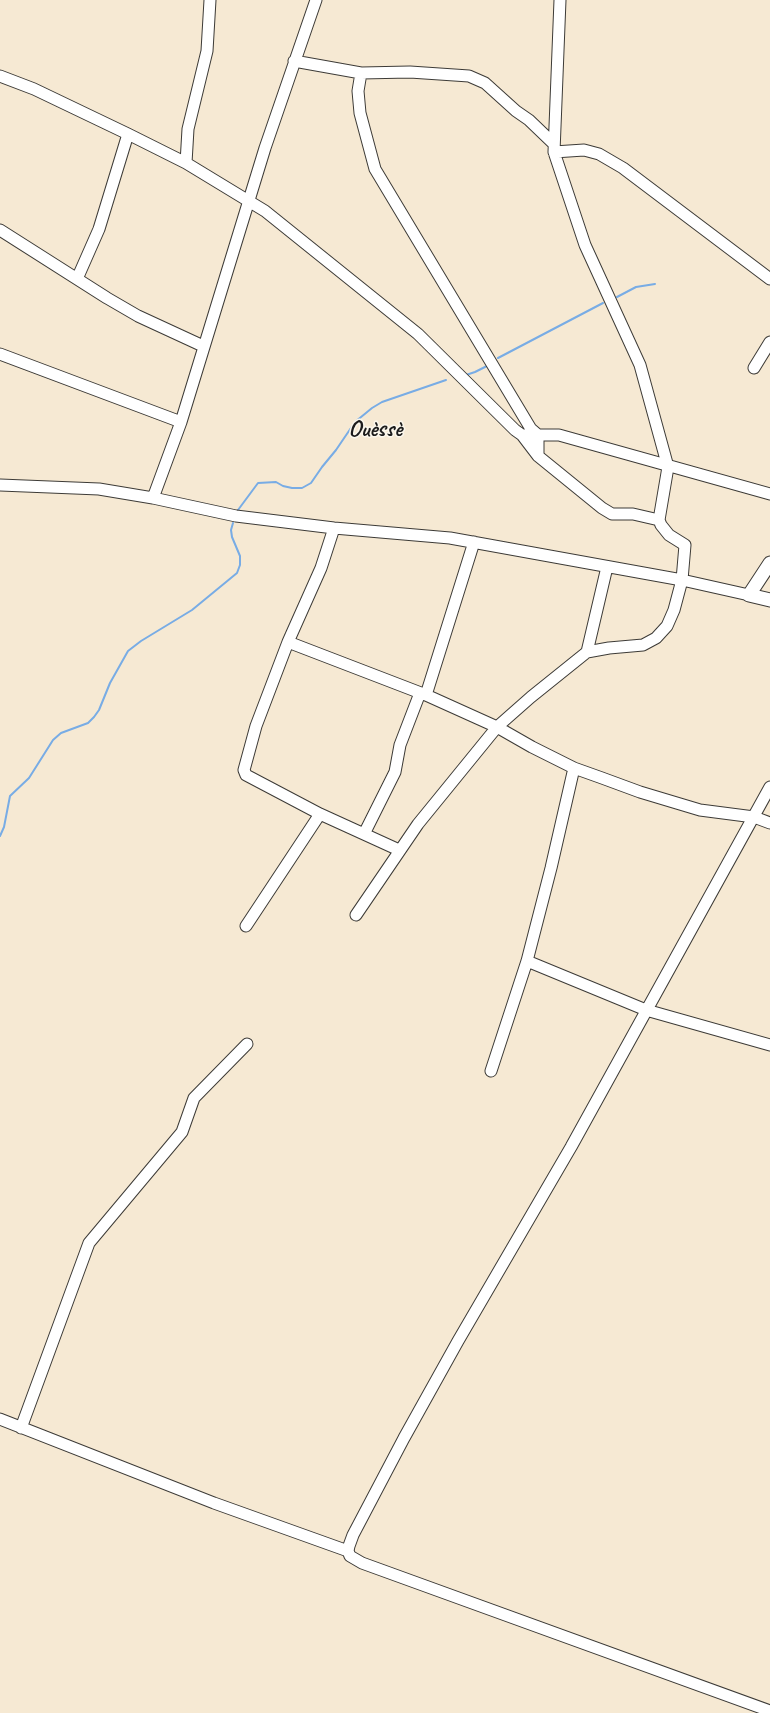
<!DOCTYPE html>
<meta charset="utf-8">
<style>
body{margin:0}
canvas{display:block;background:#f6e9d3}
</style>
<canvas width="770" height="1713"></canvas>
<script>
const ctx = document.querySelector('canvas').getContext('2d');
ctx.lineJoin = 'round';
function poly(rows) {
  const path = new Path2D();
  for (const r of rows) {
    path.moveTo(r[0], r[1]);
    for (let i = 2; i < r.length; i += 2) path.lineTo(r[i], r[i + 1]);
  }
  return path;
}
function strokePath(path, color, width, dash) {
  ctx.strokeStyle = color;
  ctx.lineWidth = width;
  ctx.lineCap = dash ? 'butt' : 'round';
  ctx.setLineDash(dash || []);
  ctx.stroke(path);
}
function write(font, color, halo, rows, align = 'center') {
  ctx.font = font + ' Caveat,sans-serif';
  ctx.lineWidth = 3;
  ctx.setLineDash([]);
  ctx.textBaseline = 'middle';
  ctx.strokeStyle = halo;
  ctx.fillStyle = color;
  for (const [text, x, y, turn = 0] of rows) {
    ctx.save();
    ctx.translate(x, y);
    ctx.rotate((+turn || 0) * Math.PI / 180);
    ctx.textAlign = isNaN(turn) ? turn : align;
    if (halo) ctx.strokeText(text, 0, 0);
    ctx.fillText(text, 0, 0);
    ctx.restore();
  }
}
strokePath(poly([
 [617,297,636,287,655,284],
 [498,358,603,303],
 [466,375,475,372,487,366],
 [238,510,258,483,276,482,283,486,292,488,302,488,311,483,322,467,336,450,355,422,372,408,382,402,446,380],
 [0,836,4,827,10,796,29,778,53,740,61,733,88,723,94,717,99,710,110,683,128,651,141,641,192,610,237,573,240,565,240,556,232,537,231,530,233,523]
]), '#78ace5', 2);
const minor = poly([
 [294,61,361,73,410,72,469,76,485,83,516,111,529,120,554,144],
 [361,73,358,91,360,113,375,169,531,429,538,435,538,456],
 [0,76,34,89,128,134,186,163,265,211,418,334,515,430,522,435,559,435,770,494],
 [554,152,584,150,599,154,623,168,770,279],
 [186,163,188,129,207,51,210,0],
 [0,230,107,298,138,316,203,346],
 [77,279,99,229,128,134],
 [0,354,181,422],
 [754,368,770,342],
 [522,435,538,456,602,508,612,514,633,514,659,520],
 [0,485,99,489,153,498,236,516,334,528,450,538,682,580,749,595],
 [153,498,181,422,265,148,316,0],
 [334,528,321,568,288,642,256,726,244,770,246,775,320,814,399,850],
 [288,642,426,695,497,727,532,747,574,768,602,778,640,792,700,810,754,817,770,823],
 [587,652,607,567],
 [426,695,474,542],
 [770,787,571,1147,458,1341,404,1438,353,1535,349,1546,348,1551,350,1556,362,1563,770,1711],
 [364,834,395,772,400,745,420,693],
 [356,915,418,824,497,727,531,697,587,652,609,648,643,645,656,638,667,626,674,610,682,580,685,545,669,535,661,525,659,520,668,467,640,365,585,245,554,152,560,0],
 [246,926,320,814],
 [527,961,646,1010,770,1045],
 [491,1071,527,961,551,868,574,768],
 [0,1419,214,1503,348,1551],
 [21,1428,89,1243,182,1132,194,1098,247,1044]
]);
const major = poly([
 [770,563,749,595,770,600]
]);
strokePath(minor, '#3d3b37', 13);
strokePath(major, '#3d3b37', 15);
strokePath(minor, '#fff', 11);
strokePath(major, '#fff', 13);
write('bold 24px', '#1c1c1c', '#fbf7ec', [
 ["Ouèssè",375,430]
]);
</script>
